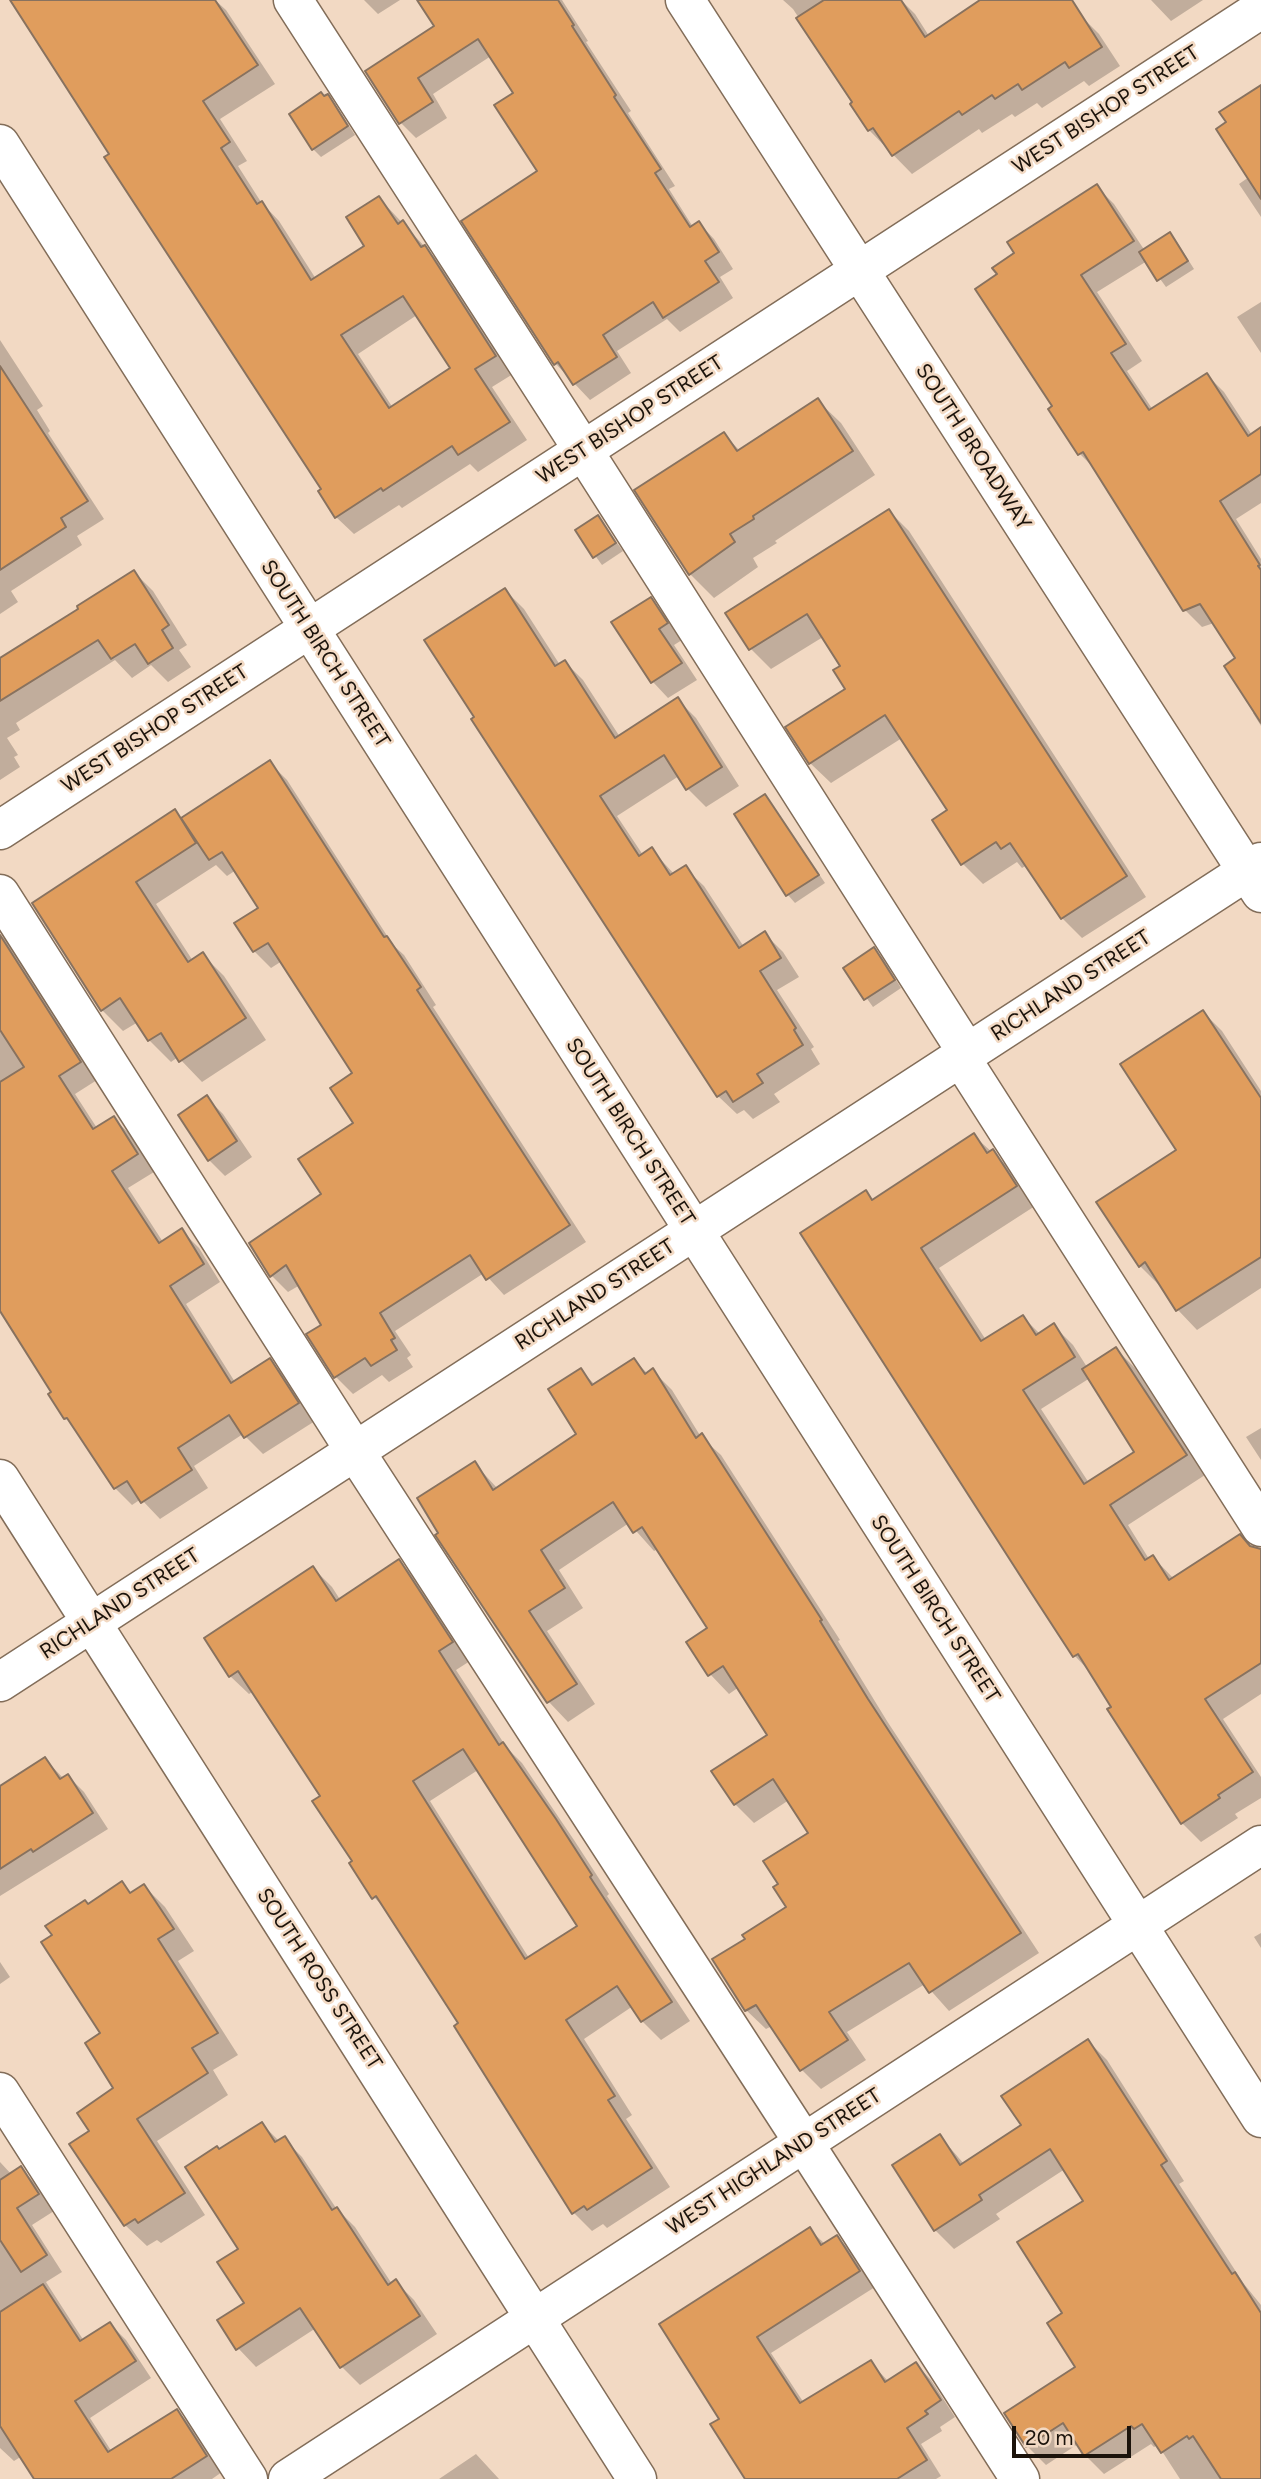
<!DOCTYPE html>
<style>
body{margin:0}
#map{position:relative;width:1261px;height:2479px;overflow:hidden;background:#f2d9c3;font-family:Figtree,sans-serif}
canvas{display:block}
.scale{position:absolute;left:1012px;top:2426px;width:119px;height:32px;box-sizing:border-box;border:4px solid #1b130b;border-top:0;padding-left:9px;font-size:21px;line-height:24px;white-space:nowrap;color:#1b130b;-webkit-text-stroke:5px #f2d9c3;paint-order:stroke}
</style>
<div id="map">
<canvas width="1261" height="2479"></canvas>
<div class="scale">20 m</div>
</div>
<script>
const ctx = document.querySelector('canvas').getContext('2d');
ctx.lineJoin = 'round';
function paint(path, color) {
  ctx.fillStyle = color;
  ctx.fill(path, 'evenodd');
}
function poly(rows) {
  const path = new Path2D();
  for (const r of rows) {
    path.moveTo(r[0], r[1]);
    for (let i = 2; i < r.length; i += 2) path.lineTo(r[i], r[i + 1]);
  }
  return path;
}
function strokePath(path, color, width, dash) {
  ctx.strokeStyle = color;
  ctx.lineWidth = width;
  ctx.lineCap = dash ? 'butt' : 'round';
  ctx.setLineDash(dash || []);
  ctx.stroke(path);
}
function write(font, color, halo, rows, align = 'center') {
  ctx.font = font + ' Figtree,sans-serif';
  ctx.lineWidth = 5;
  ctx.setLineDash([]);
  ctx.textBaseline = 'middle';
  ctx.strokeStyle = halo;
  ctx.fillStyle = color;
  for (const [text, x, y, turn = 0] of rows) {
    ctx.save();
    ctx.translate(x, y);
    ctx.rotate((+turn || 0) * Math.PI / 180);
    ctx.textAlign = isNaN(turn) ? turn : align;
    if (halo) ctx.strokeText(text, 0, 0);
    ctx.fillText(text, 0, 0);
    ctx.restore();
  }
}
paint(poly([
 [13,0,215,0,226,10,275,84,220,119,247,161,238,166,261,202,279,221,316,279,366,246,379,198,442,265,513,374,492,387,527,440,478,472,470,464,402,508,399,505,354,534,336,517,324,489],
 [417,315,452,369,393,408,358,354],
 [364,0,400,0,378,14],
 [419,0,562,0,588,41,586,42,631,111,628,113,675,186,669,189,693,227,699,223,714,239,733,269,720,277,733,298,680,332,667,319,617,351,631,373,590,400,556,364,540,172,516,94,491,56,433,94,447,118,416,138,400,122,437,27],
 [783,0,901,0,915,14,929,36,983,0,1069,0,1080,15,1099,34,1120,66,1089,86,1084,81,1042,108,1037,103,1015,117,1012,114,982,133,979,129,912,174,869,130,852,104,855,103,793,9],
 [1151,0,1203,0,1171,21],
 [1261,87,1261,217,1239,184,1249,177,1228,123],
 [327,96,335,104,355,135,321,157,313,149,324,98],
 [1097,187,1114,204,1145,251,1169,235,1177,242,1194,269,1166,287,1147,261,1097,292,1142,361,1127,371,1153,410,1207,375,1224,392,1252,435,1261,429,1261,503,1236,519,1261,559,1261,726,1253,713,1256,711,1237,659,1214,623,1202,627,1185,610,1097,471,1080,454,1050,409,1054,406,999,275,1017,254],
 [1261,302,1261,353,1237,317],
 [0,340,43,406,37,410,50,431,48,433,104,519,77,536,82,545,11,591,18,602,0,614],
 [817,400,841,423,875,475,775,541,777,543,753,558,758,567,714,598,690,574,724,434,740,451],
 [889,511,909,531,1146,897,1082,938,1062,918,1027,865,1022,868,1017,862,983,884,963,864,935,820,949,811,902,738,831,783,810,763,847,689,842,667,823,637,771,669,751,649,728,614],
 [598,517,623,551,602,565,577,531],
 [134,572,153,591,187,645,179,650,191,667,168,682,151,665,132,678,115,660,16,723,20,730,7,738,18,755,14,757,20,767,0,780,0,660,81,609],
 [505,590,524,609,560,665,565,662,583,680,620,737,678,700,696,718,739,786,706,807,688,789,679,776,617,816,643,855,652,850,675,875,685,868,704,886,744,947,765,934,783,952,799,977,777,990,814,1047,811,1049,820,1064,774,1094,780,1102,753,1119,744,1110,737,1114,718,1096],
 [650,599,666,615,682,640,674,645,697,680,668,698,653,682,614,623],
 [270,763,287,780,393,945,404,955,436,1005,433,1007,586,1242,504,1295,484,1273,395,1331,411,1355,407,1358,413,1367,389,1382,382,1375,353,1394,336,1377,324,1325,300,1285,288,1292,271,1275,324,1195,355,1124,355,1074,282,961,271,968,254,951,261,908,236,870,227,876,216,865,156,904,193,961,203,955,224,976,266,1040,202,1082,178,1057,171,1062,149,1040,138,1022,123,1031,102,1010,34,904,175,812,182,819],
 [764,796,772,804,825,883,795,903,788,895,737,814],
 [0,934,12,946,97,1080,75,1094,97,1128,113,1118,131,1135,154,1172,128,1188,163,1242,181,1230,199,1248,220,1282,186,1304,235,1382,270,1360,287,1378,315,1421,263,1454,243,1434,194,1466,208,1488,160,1519,141,1499,132,1505,115,1488,77,1429,66,1418,53,1393,0,1308],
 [874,950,882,957,901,988,873,1007,845,968],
 [1203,1012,1222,1031,1261,1091,1261,1288,1197,1330,1178,1310,1161,1284,1159,1285,1140,1266,1178,1150],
 [207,1098,223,1114,252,1157,225,1176,209,1160],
 [974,1136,1012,1170,1035,1206,939,1268,986,1340,1023,1317,1040,1334,1054,1326,1073,1345,1087,1367,1116,1349,1135,1368,1205,1475,1128,1525,1149,1559,1153,1557,1174,1579,1251,1548,1261,1551,1261,1694,1223,1719,1261,1777,1261,1798,1235,1814,1238,1818,1201,1842,1182,1823,1091,1673,1075,1656,803,1233,866,1193,874,1201],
 [1090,1378,1137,1452,1089,1483,1041,1409],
 [634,1360,648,1374,653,1371,672,1390,701,1437,721,1455,840,1640,838,1641,887,1721,1039,1953,949,2011,925,1984,847,2032,866,2060,821,2089,802,2070,772,2026,766,2029,746,2010,747,1939,789,1908,810,1833,789,1800,754,1823,735,1804,769,1735,739,1687,729,1694,710,1674,709,1629,658,1549,654,1551,629,1523,559,1570,583,1608,547,1631,595,1704,568,1722,549,1702,438,1535,475,1464,498,1489,578,1434,581,1370,595,1385],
 [1261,1428,1261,1460,1246,1437],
 [399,1561,418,1580,470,1661,456,1670,507,1748,522,1763,574,1840,609,1894,607,1896,690,2021,661,2040,642,2021,633,2006,584,2039,632,2115,626,2119,670,2187,607,2228,603,2224,592,2231,574,2213,461,2024,388,1912,374,1897,322,1796,254,1691,249,1694,230,1676,313,1568,332,1587,341,1601],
 [478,1770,579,1926,529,1958,430,1801],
 [45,1759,64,1779,68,1776,84,1792,108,1829,0,1896,0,1788],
 [122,1883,132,1894,144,1886,165,1907,194,1951,178,1961,238,2055,213,2070,228,2095,157,2141,205,2215,161,2243,157,2240,147,2246,125,2225,92,2131,116,2088,103,2034,88,1906],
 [1261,1933,1261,1948,1254,1937],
 [0,1962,10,1977,0,1984],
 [1088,2041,1107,2060,1184,2181,1179,2184,1244,2284,1261,2305,1261,2479,1180,2479,1158,2445,1154,2447,1151,2444,1104,2474,1085,2455,1078,2444,1046,2465,1027,2446,1077,2367,1065,2314,1086,2201,1065,2169,996,2214,1000,2219,954,2249,935,2230,940,2136,964,2164,1023,2126],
 [262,2124,280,2142,284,2139,302,2157,336,2208,355,2227,392,2284,396,2282,414,2300,437,2334,360,2385,342,2367,316,2328,256,2367,238,2348,246,2304,241,2249,219,2151],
 [0,2162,12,2175,21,2169,37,2185,54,2211,32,2225,62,2272,46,2282,84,2341,110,2324,126,2340,151,2378,90,2418,112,2452,177,2411,193,2427,222,2472,212,2479,37,2479,22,2456,14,2461,0,2448],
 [810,2230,825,2244,837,2237,852,2252,875,2287,771,2353,804,2403,870,2362,889,2382,916,2364,931,2380,955,2417,940,2427,942,2431,921,2444,941,2476,936,2479,748,2479,721,2420,661,2325],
 [476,2454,499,2479,439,2479]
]), '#0003');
const building = poly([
 [10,0,215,0,258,65,203,101,230,142,221,148,257,204,262,201,311,280,364,246,346,217,379,196,398,224,403,220,421,247,425,245,496,356,475,369,510,422,458,455,452,446,383,491,381,488,335,518,318,491,321,489,104,157,109,154,10,0],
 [403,296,450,368,389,408,341,335,403,296],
 [417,0,558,0,574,25,572,26,616,95,614,97,661,169,655,173,690,227,699,221,719,252,705,261,719,282,663,318,653,302,603,335,617,357,573,385,558,362,554,365,461,221,537,171,494,105,513,93,478,39,418,78,433,102,399,124,365,71,434,26,417,0],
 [824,0,901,0,925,37,980,0,1072,0,1102,47,1069,68,1065,62,1022,90,1018,84,995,99,992,95,962,115,959,111,892,156,873,128,868,131,850,104,852,102,796,18,824,0],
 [1261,85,1261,199,1216,129,1226,122,1219,112,1261,85],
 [321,92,324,96,328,94,348,126,312,150,289,114,321,92],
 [1097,184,1134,241,1081,275,1126,344,1111,353,1149,410,1207,373,1248,436,1261,427,1261,474,1220,501,1260,565,1258,566,1261,570,1261,723,1224,666,1235,658,1200,604,1183,611,1083,452,1078,455,1048,409,1052,406,975,289,997,274,992,268,1014,253,1007,242,1097,184],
 [1170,232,1188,261,1157,281,1139,252,1170,232],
 [0,366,88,501,61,518,66,527,0,570,0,366],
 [818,398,853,451,753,516,754,519,730,534,735,542,689,575,634,490,724,432,737,451,818,398],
 [889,509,1127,876,1061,919,1010,843,1001,849,996,842,961,865,932,820,947,810,885,715,809,764,785,727,845,689,833,670,840,666,807,614,749,650,725,613,889,509],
 [598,515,616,543,593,558,575,530,598,515],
 [134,570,169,625,162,630,173,648,148,664,135,644,111,659,98,640,0,701,0,658,78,609,77,606,134,570],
 [505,588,555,666,565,660,615,738,678,697,722,767,686,790,664,755,600,796,639,856,652,847,670,875,686,865,739,948,765,931,781,958,760,971,796,1028,794,1030,803,1045,757,1074,763,1083,733,1102,726,1091,717,1097,471,719,474,717,424,640,505,588],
 [651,597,668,623,659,629,682,663,651,683,611,622,651,597],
 [270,760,384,937,387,936,421,987,417,990,570,1225,486,1280,470,1255,380,1313,395,1338,391,1340,397,1350,371,1366,365,1358,334,1378,306,1334,321,1325,286,1265,270,1277,249,1243,321,1194,298,1159,353,1123,330,1088,352,1073,268,943,253,952,234,923,258,908,222,852,209,860,181,818,270,760],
 [765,794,819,875,786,896,734,814,765,794],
 [175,809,196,843,136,882,188,962,203,952,246,1018,179,1062,161,1033,148,1041,120,998,101,1011,32,903,175,809],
 [0,935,81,1062,59,1076,93,1129,114,1116,138,1154,112,1171,159,1243,182,1228,204,1264,170,1286,231,1383,270,1358,299,1403,244,1438,229,1415,178,1448,192,1470,141,1503,127,1481,114,1489,67,1418,64,1419,48,1394,51,1392,0,1311,0,1082,24,1067,0,1030,0,935],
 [874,947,895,980,864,1000,843,968,874,947],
 [1203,1010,1261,1098,1261,1257,1176,1311,1145,1262,1139,1267,1096,1202,1176,1150,1120,1064,1203,1010],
 [207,1095,237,1141,208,1161,178,1115,207,1095],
 [974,1133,987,1153,993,1149,1017,1186,921,1248,981,1341,1023,1315,1036,1335,1054,1323,1075,1357,1023,1390,1084,1484,1134,1452,1082,1369,1116,1347,1187,1455,1110,1505,1145,1560,1153,1555,1169,1580,1240,1534,1250,1546,1261,1549,1261,1663,1205,1699,1253,1772,1218,1795,1220,1798,1181,1824,1107,1709,1111,1707,1078,1654,1073,1657,1032,1594,800,1233,866,1190,872,1200,974,1133],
 [634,1358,645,1374,653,1368,696,1438,702,1433,822,1620,820,1621,868,1699,1021,1933,929,1993,909,1963,829,2012,848,2040,800,2071,756,2005,745,2011,712,1959,745,1939,742,1935,786,1907,773,1887,778,1884,763,1861,808,1833,773,1779,734,1805,711,1771,767,1735,723,1666,708,1676,686,1642,707,1628,642,1527,633,1533,613,1502,541,1550,565,1588,529,1611,577,1684,547,1703,435,1535,438,1533,417,1498,475,1461,493,1490,576,1434,548,1389,581,1368,592,1385,634,1358],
 [399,1559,453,1642,439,1651,499,1745,503,1742,556,1819,592,1875,590,1877,672,2002,641,2022,617,1986,566,2020,615,2096,608,2100,652,2168,587,2210,584,2206,572,2214,454,2026,458,2023,376,1896,372,1899,349,1863,352,1861,312,1801,320,1796,238,1671,229,1677,204,1638,313,1566,336,1601,399,1559],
 [463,1749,577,1926,525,1959,413,1781,463,1749],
 [45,1757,60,1779,68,1774,93,1813,33,1852,31,1849,0,1869,0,1786,45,1757],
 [122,1881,130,1893,144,1884,174,1929,158,1939,218,2033,192,2048,208,2073,137,2119,185,2193,138,2223,135,2219,124,2226,69,2144,89,2131,77,2113,113,2088,85,2043,100,2033,41,1942,52,1935,45,1926,85,1900,88,1904,122,1881],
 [1088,2039,1167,2161,1161,2165,1232,2274,1235,2272,1261,2313,1261,2479,1221,2479,1193,2436,1189,2439,1187,2436,1161,2453,1142,2424,1134,2429,1131,2426,1084,2456,1063,2423,1026,2447,1004,2413,1075,2367,1047,2323,1062,2313,1017,2242,1083,2201,1050,2149,979,2195,982,2200,934,2231,892,2165,940,2134,960,2165,1021,2125,1001,2096,1088,2039],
 [262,2122,275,2142,285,2136,332,2210,337,2207,388,2285,396,2279,420,2316,340,2368,300,2308,236,2350,217,2320,244,2303,217,2262,238,2249,185,2167,217,2146,219,2149,262,2122],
 [21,2166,39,2194,17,2208,47,2255,21,2272,0,2240,0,2180,21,2166],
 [810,2227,821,2245,837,2235,860,2271,757,2337,800,2403,871,2360,885,2382,916,2362,941,2400,925,2411,928,2414,907,2428,927,2460,897,2479,745,2479,710,2424,719,2419,659,2324,810,2227],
 [43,2284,80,2341,110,2322,136,2361,75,2401,108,2452,177,2409,207,2456,171,2479,34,2479,0,2426,0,2312,43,2284]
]);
paint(building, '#e09d5d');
strokePath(building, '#88725f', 2);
const minor = poly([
 [293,0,583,450,968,1054],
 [685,0,1261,893],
 [0,144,1261,2118],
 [0,830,1261,9],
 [0,894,355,1451,804,2143,1020,2479],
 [961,1058,1261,1527],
 [0,1479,637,2479],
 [0,1682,1261,862],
 [0,2092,248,2479],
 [288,2479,1261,1845]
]);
strokePath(minor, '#826d59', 41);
strokePath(minor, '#fff', 38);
write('21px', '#1b130b', '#f2d9c3', [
 ["WEST BISHOP STREET",1106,110,-33],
 ["WEST BISHOP STREET",630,420,-33],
 ["SOUTH BROADWAY",973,447,57],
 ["SOUTH BIRCH STREET",325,654,57],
 ["WEST BISHOP STREET",155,729,-33],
 ["RICHLAND STREET",1071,986,-33],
 ["SOUTH BIRCH STREET",630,1132,57],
 ["RICHLAND STREET",595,1295,-33],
 ["RICHLAND STREET",120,1604,-33],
 ["SOUTH BIRCH STREET",935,1609,57],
 ["SOUTH ROSS STREET",319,1979,57],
 ["WEST HIGHLAND STREET",774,2162,-33]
]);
</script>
